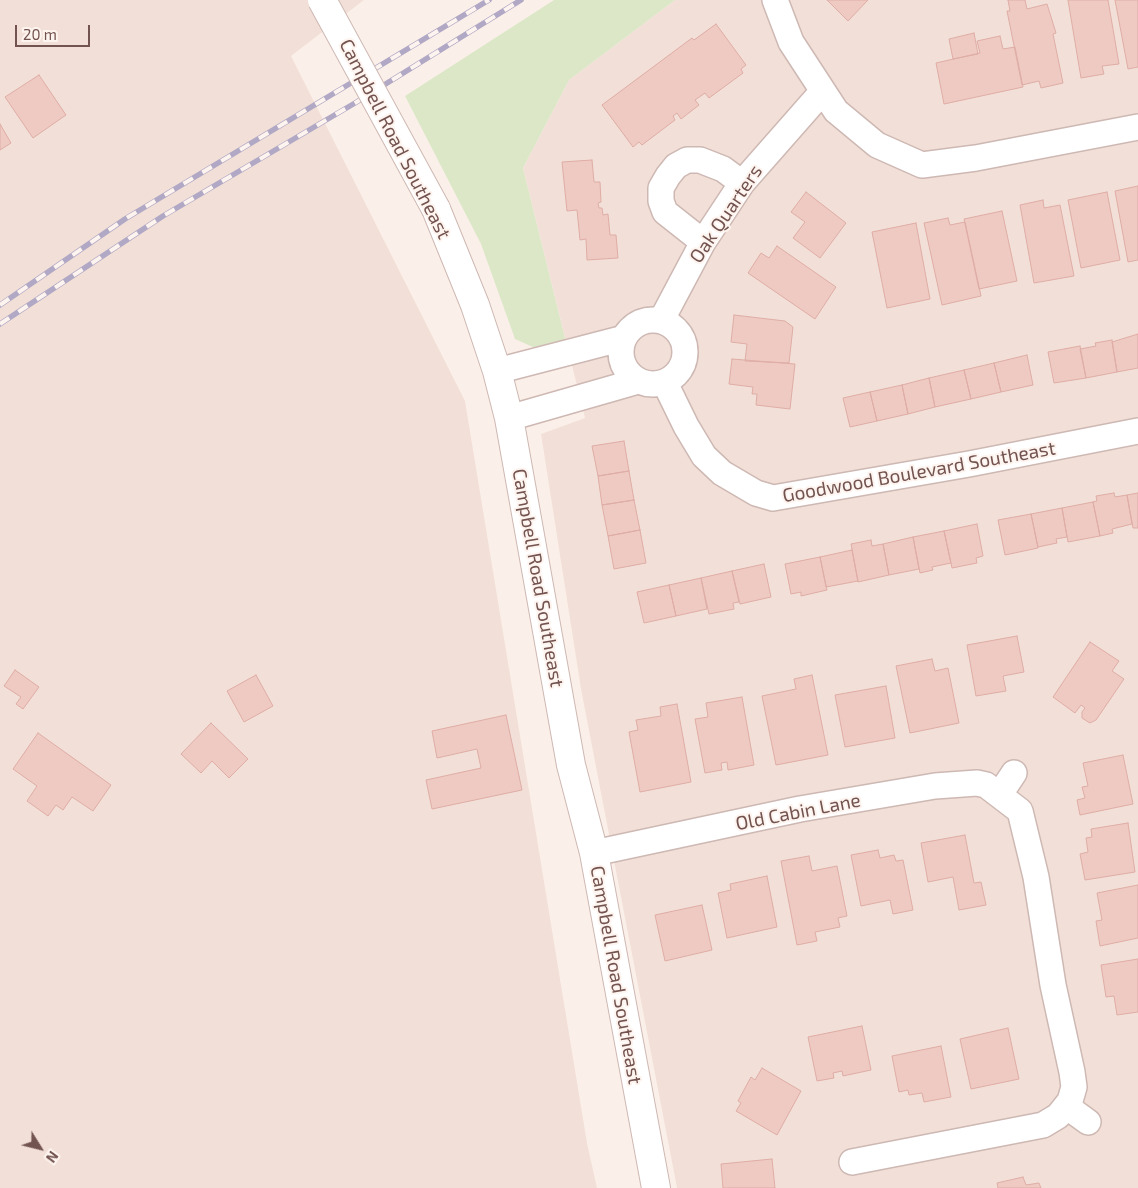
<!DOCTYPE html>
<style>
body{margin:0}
#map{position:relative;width:1138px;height:1188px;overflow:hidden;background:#fbf0e9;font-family:"Exo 2",sans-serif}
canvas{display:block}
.north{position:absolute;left:15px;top:1123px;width:50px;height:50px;-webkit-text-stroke:4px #fef4ef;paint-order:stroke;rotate:126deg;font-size:14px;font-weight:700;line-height:20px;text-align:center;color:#73534f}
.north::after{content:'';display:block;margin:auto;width:18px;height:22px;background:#73534f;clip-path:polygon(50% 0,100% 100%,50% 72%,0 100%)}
.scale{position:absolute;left:15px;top:25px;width:75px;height:22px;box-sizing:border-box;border:2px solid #73534f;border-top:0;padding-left:6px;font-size:15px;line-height:18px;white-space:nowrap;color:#73534f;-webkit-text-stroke:4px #fef4ef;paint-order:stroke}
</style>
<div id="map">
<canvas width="1138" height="1188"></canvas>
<div class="north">N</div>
<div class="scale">20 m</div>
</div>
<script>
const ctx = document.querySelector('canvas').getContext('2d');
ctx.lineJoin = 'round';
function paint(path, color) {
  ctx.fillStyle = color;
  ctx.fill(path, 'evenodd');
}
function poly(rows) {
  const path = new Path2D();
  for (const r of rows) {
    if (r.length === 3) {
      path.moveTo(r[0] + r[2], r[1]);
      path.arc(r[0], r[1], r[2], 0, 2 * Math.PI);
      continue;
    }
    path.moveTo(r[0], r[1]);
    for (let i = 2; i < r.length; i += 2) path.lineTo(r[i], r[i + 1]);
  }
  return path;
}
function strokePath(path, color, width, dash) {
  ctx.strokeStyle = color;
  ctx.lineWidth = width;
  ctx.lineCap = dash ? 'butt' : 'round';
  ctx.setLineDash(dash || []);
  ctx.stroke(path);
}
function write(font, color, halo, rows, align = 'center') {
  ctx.font = font + ' "Exo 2",sans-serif';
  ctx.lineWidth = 4;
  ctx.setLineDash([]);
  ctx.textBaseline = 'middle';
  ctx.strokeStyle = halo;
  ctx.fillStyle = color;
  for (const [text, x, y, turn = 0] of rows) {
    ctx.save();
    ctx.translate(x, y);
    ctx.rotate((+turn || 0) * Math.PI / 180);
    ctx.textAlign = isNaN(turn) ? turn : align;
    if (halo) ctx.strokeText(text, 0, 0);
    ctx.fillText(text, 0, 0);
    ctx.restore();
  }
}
paint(poly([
 [0,0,364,0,291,56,465,401,587,1143,597,1188,0,1188],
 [675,0,1138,0,1138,1188,677,1188,581,689,541,434,585,418,523,168,569,80]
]), '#f2e0d8');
paint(poly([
 [554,0,675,0,569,80,523,168,566,342,535,348,515,339,481,244,405,96]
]), '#dce7c8');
const building = poly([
 [827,0,868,0,848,21,827,0],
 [1008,0,1025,0,1027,9,1047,4,1056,33,1053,34,1063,83,1041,88,1039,81,1022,85,1007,11,1010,11,1008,0],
 [1068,0,1108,0,1119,64,1102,66,1104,74,1081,78,1068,0],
 [1115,0,1138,0,1138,67,1128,69,1115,0],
 [716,24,746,65,741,69,743,73,709,98,705,93,695,100,699,105,681,119,677,113,673,116,675,120,642,145,639,142,633,147,602,105,692,38,694,40,716,24],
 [974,33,978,54,953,59,949,39,974,33],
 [1000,36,1003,49,1015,47,1023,87,944,104,936,63,980,53,977,41,1000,36],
 [39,75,66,115,33,138,5,97,39,75],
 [0,124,11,143,0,150,0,124],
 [592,160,594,182,600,182,601,202,598,203,599,208,602,208,603,215,608,214,610,235,616,235,618,258,587,260,586,239,580,240,577,210,567,211,562,162,592,160],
 [1138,186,1138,260,1128,262,1115,191,1138,186],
 [806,192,846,223,820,258,793,238,805,222,791,212,806,192],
 [1107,192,1120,260,1081,268,1068,200,1107,192],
 [1043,200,1044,208,1060,205,1074,276,1034,283,1020,205,1043,200],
 [1002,211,1017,281,979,289,964,219,1002,211],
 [948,218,950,225,965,222,981,296,942,305,924,223,948,218],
 [916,223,930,299,887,308,872,232,916,223],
 [777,246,836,287,815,319,748,273,761,253,769,258,777,246],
 [734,315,785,321,793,327,789,363,745,361,747,344,731,342,734,315],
 [1138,334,1138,368,1117,372,1112,342,1138,334],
 [1112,340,1117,372,1086,378,1080,349,1096,346,1095,343,1112,340],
 [1080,346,1086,378,1054,383,1048,352,1080,346],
 [1027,355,1033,385,1001,392,994,363,1027,355],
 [732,359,795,364,790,409,756,405,757,394,752,394,753,387,729,384,732,359],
 [994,363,1001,392,971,399,964,370,994,363],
 [964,370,971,399,935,407,929,378,964,370],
 [929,378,935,407,908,414,902,385,929,378],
 [902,385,908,414,877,421,870,392,902,385],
 [870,392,877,421,850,427,843,398,870,392],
 [624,441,629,471,598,476,592,446,624,441],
 [629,471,634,500,602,505,598,476,629,471],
 [1114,493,1115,497,1127,495,1132,524,1112,529,1113,533,1100,536,1093,502,1097,501,1096,496,1114,493],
 [1138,493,1138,528,1133,528,1127,495,1138,493],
 [634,500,640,530,608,536,602,505,634,500],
 [1093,502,1100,536,1068,542,1062,508,1093,502],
 [1062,508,1067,537,1056,539,1057,543,1038,547,1031,514,1062,508],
 [1031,514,1038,548,1005,555,998,520,1031,514],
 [977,524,983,556,976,558,977,563,952,568,944,531,977,524],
 [640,530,646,563,614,569,608,536,640,530],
 [944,531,951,563,932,567,933,570,920,573,913,537,944,531],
 [913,537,919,569,889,575,883,544,913,537],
 [871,540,872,546,883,544,889,575,858,582,851,544,871,540],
 [852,550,858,581,826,587,820,557,852,550],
 [820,557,827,590,801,596,801,592,791,594,785,564,820,557],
 [764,564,771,597,740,604,732,571,764,564],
 [732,571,739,602,733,603,734,609,709,614,701,578,732,571],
 [701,578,707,609,676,616,669,585,701,578],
 [669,585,676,616,644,623,637,592,669,585],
 [1017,636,1024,672,1003,676,1006,691,976,696,967,645,1017,636],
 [1090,642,1119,661,1112,671,1124,679,1096,720,1090,723,1082,718,1082,712,1085,708,1081,705,1075,713,1053,697,1090,642],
 [932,659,935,671,948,668,959,723,910,733,896,666,932,659],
 [15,670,39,687,23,709,16,704,21,697,4,686,15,670],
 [256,675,273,706,244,722,227,691,256,675],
 [812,675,828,755,776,765,762,696,796,689,794,679,812,675],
 [886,686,895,738,845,747,835,695,886,686],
 [742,697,754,765,728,770,727,762,721,763,722,770,705,773,695,719,708,717,706,703,742,697],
 [677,704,691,782,640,792,629,732,638,730,636,720,661,716,660,707,677,704],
 [506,715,522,790,432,809,426,780,481,768,477,749,437,758,432,731,506,715],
 [211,723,248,759,229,778,212,761,201,773,181,754,211,723],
 [38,733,111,785,93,811,72,797,63,810,56,805,48,816,27,801,37,786,13,769,38,733],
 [1123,755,1133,804,1080,815,1077,800,1085,798,1082,787,1088,786,1083,763,1123,755],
 [1128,823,1135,872,1085,880,1080,854,1088,852,1086,838,1092,837,1091,829,1128,823],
 [965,835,974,883,981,882,986,905,959,910,953,877,928,882,921,843,965,835],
 [878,850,880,858,894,855,896,861,903,860,913,910,893,914,890,900,861,906,851,855,878,850],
 [809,856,812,871,837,866,847,916,838,918,840,927,815,932,817,941,797,945,781,861,809,856],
 [767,876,777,927,727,938,718,893,731,890,730,884,767,876],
 [1138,885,1138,938,1100,946,1096,921,1102,920,1097,893,1138,885],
 [702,905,712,950,665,961,655,915,702,905],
 [1138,959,1138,1012,1117,1015,1114,996,1106,997,1101,965,1138,959],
 [862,1026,871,1070,843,1076,842,1071,833,1073,834,1078,817,1081,808,1037,862,1026],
 [1008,1028,1019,1079,971,1089,960,1039,1008,1028],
 [941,1046,951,1097,924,1102,922,1093,909,1095,908,1090,899,1092,892,1056,941,1046],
 [762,1068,801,1091,777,1135,736,1111,741,1103,738,1101,751,1077,755,1080,762,1068],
 [772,1159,775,1188,723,1188,721,1164,772,1159],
 [1023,1177,1026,1185,1039,1183,1041,1188,998,1188,997,1183,1023,1177]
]);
paint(building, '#eecac3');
strokePath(building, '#dfada5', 1);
const minor = poly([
 [775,0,791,42,836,111,877,145,922,165,976,158,1138,127],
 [703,242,665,212,661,201,661,188,668,176,676,166,687,160,700,160,723,169,742,183],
 [653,352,32],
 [661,321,703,242,742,183,822,92],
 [497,371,624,338],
 [665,383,686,426,704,456,722,473,756,493,773,498,969,464,1138,431],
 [509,418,638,381],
 [1000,794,1014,773],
 [594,853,800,809,935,786,977,783,986,785,1020,811,1036,877,1053,985,1072,1072,1074,1087,1070,1101,1058,1116,1043,1125,852,1162],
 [1066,1106,1088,1122]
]);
const tertiary = poly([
 [436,209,475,305,497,371,509,418,571,765,594,853,656,1188]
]);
strokePath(minor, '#ceb8b3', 28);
strokePath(tertiary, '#ceb8b3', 30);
strokePath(minor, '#fff', 25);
strokePath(tertiary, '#fff', 28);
const rail = poly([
 [0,305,125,219,489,0],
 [0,324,163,216,355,103,521,0]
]);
strokePath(rail, '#b0a8c4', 5.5);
strokePath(rail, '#fef4ef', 4, [11]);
const tertiaryBridge = poly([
 [322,0,436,209]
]);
strokePath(tertiaryBridge, '#ceb8b3', 30, []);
strokePath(tertiaryBridge, '#fff', 28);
write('19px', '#73534f', '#fef4ef', [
 ["Campbell Road Southeast",395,139,63],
 ["Oak Quarters",726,214,-56],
 ["Goodwood Boulevard Southeast",919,472,-10],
 ["Campbell Road Southeast",538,578,80],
 ["Old Cabin Lane",798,812,-11],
 ["Campbell Road Southeast",616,975,80]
]);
</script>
